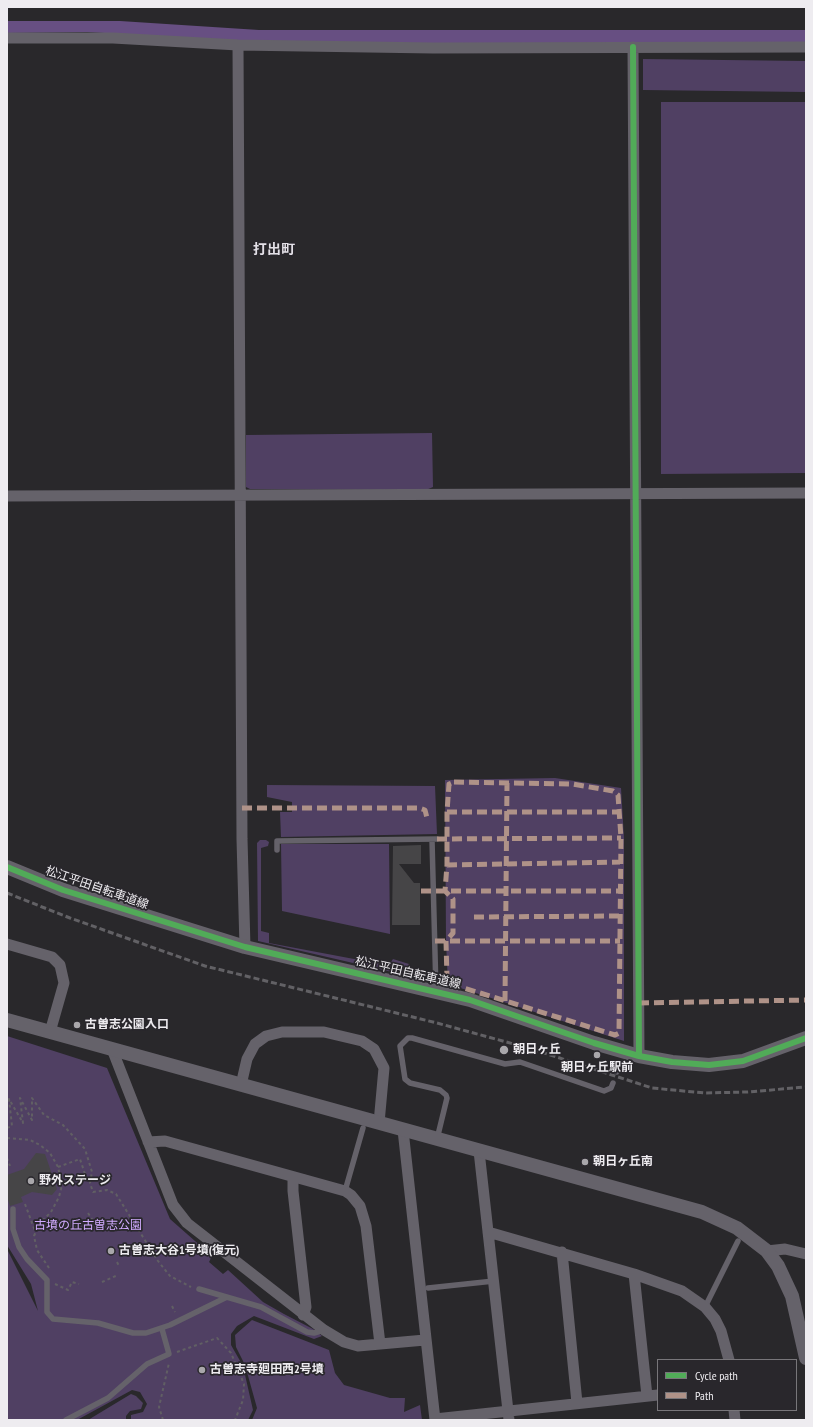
<!DOCTYPE html>
<meta charset="utf-8">
<style>
body{margin:0}
#map{position:relative;width:813px;height:1427px;overflow:hidden;background:#29282b;font-family:"PT Sans Narrow",sans-serif}
canvas{display:block}
.frame{position:absolute;inset:0;border:8px solid #eeecf0;pointer-events:none}
.legend{position:absolute;left:657px;top:1359px;width:140px;height:52px;box-sizing:border-box;background:#29272c;border:1px solid #78767a;margin:0;padding:5px 7px;list-style:none;font-size:12px;color:#eeecf0}
.legend li{display:flex;align-items:center;gap:8px;height:20px}
.legend b{width:20px;border:1px solid #78767a}
</style>
<div id="map">
<canvas width="813" height="1427"></canvas>
<div class="frame"></div>
<ul class="legend">
<li><b style="height:5px;background:#51ab58"></b>Cycle path</li>
<li><b style="height:5px;background:#af9288"></b>Path</li>
</ul>
</div>
<script>
const ctx = document.querySelector('canvas').getContext('2d');
ctx.lineJoin = 'round';
function paint(path, color) {
  ctx.fillStyle = color;
  ctx.fill(path, 'evenodd');
}
function poly(rows) {
  const path = new Path2D();
  for (const r of rows) {
    path.moveTo(r[0], r[1]);
    for (let i = 2; i < r.length; i += 2) path.lineTo(r[i], r[i + 1]);
  }
  return path;
}
function strokePath(path, color, width, dash) {
  ctx.strokeStyle = color;
  ctx.lineWidth = width;
  ctx.lineCap = dash ? 'butt' : 'round';
  ctx.setLineDash(dash || []);
  ctx.stroke(path);
}
function write(font, color, halo, rows, align = 'center') {
  ctx.font = font + ' "PT Sans Narrow","Noto Sans JP",sans-serif';
  ctx.lineWidth = 3.5;
  ctx.setLineDash([]);
  ctx.textBaseline = 'middle';
  ctx.strokeStyle = halo;
  ctx.fillStyle = color;
  for (const [text, x, y, turn = 0] of rows) {
    ctx.save();
    ctx.translate(x, y);
    ctx.rotate((+turn || 0) * Math.PI / 180);
    ctx.textAlign = isNaN(turn) ? turn : align;
    if (halo) ctx.strokeText(text, 0, 0);
    ctx.fillText(text, 0, 0);
    ctx.restore();
  }
}
paint(poly([
 [643,59,806,61,806,92,643,90],
 [661,102,806,102,806,473,661,474],
 [432,433,433,487,426,490,250,489,246,487,246,435],
 [555,778,621,788,624,838,624,1041,448,984,446,942,445,780],
 [267,785,435,786,437,834,281,837,280,812,292,812,292,802,267,797],
 [260,840,266,840,269,842,268,846,261,848,261,931,269,933,269,943,386,965,389,965,393,959,409,964,410,969,409,973,405,975,258,941,257,843],
 [281,844,389,844,390,934,282,911],
 [7,1036,107,1068,170,1219,212,1256,209,1262,223,1274,228,1270,263,1302,284,1314,313,1329,322,1336,314,1339,254,1316,237,1326,231,1334,231,1345,243,1366,253,1410,248,1420,131,1420,131,1415,143,1412,147,1404,140,1392,132,1390,77,1420,7,1420,7,1249,38,1311,31,1284,7,1245],
 [252,1320,329,1350,335,1373,344,1385,390,1398,405,1398,404,1412,420,1405,422,1420,252,1420,257,1408,245,1365,236,1347,235,1335],
 [131,1394,136,1396,143,1403,141,1409,130,1411,126,1416,126,1420,88,1420]
]), '#504063');
paint(poly([
 [7,21,120,21,259,30,806,30,806,43,279,43,87,32,7,33]
]), '#674f82');
paint(poly([
 [421,845,421,864,399,864,414,883,420,883,420,925,392,925,393,846],
 [36,1153,45,1154,57,1189,52,1195,32,1192,21,1197,23,1202,10,1206,7,1197,7,1175,24,1169]
]), '#464547');
strokePath(poly([
 [7,1128,12,1126,9,1099,23,1123,20,1098,32,1120,32,1098,44,1115,63,1125,85,1149,92,1172,90,1183,93,1192,107,1190,116,1194,158,1261,170,1276,191,1287],
 [7,1138,30,1140,40,1145,50,1153,58,1167,62,1185,59,1197,51,1212,39,1224,34,1236,37,1250,49,1268],
 [7,1158,10,1166],
 [58,1167,80,1159,87,1180,91,1180],
 [25,1204,35,1231],
 [88,1213,98,1228],
 [117,1262,119,1266],
 [102,1282,118,1275],
 [55,1284,68,1290,72,1282,79,1284],
 [172,1306,175,1312],
 [177,1352,217,1338,231,1353,244,1384,243,1400,235,1420],
 [163,1420,159,1407,169,1363]
]), '#615f64', 2, [3, 3]);
strokePath(poly([
 [432,840,436,991],
 [277,850,277,841,437,839],
 [617,1072,621,1063],
 [437,1139,447,1098,446,1095,440,1090,410,1083,405,1079,400,1046,408,1038,412,1038,505,1064,520,1062,604,1091,611,1088,613,1083],
 [345,1191,363,1128],
 [13,1209,13,1229,19,1247,27,1259,47,1280,47,1312,53,1319,98,1323,133,1333,146,1333,170,1325,227,1297],
 [428,1288,494,1281],
 [199,1289,261,1307,307,1332,314,1333,324,1330],
 [705,1307,738,1241],
 [66,1420,108,1398,147,1364,169,1354,162,1329]
]), '#65626a', 5.5);
strokePath(poly([
 [7,38,113,38,238,45,433,48,806,47],
 [238,45,242,839,245,947],
 [633,47,639,1056],
 [7,496,806,493],
 [7,944,52,957,60,965,64,983,50,1032],
 [112,1049,173,1205,187,1223,324,1330,344,1342,358,1346,425,1340],
 [241,1085,247,1059,255,1044,266,1036,282,1032,324,1032,362,1041,374,1049,384,1068,379,1123],
 [403,1130,435,1420],
 [148,1142,165,1141,345,1191,351,1195,360,1206,366,1226,380,1344],
 [479,1151,509,1420],
 [293,1177,293,1191,306,1307,303,1315],
 [488,1232,634,1274,682,1291,705,1307,715,1319,721,1331,729,1360],
 [767,1251,785,1249,806,1254],
 [562,1252,577,1403],
 [634,1274,647,1396],
 [734,1410,735,1420],
 [435,1419,658,1395]
]), '#65626a', 11);
strokePath(poly([
 [7,867,63,890,245,947,470,1000,594,1043,639,1056,672,1062,709,1065,743,1061,806,1038],
 [7,1020,702,1212,737,1228,767,1251,778,1266,792,1296,806,1358]
]), '#65626a', 14);
strokePath(poly([
 [7,893,70,918,205,966,437,1023,532,1049,652,1088,705,1093,747,1092,806,1087]
]), '#626165', 3, [6, 3]);
strokePath(poly([
 [454,782,572,784,613,791,618,795,621,838,619,1033,615,1035,451,984,447,979,446,941,453,933,453,899,445,891,447,865,447,812,449,784,454,782],
 [242,808,419,808,425,810,427,818],
 [447,812,619,812],
 [437,839,621,838],
 [447,865,620,862],
 [421,891,620,891],
 [474,917,620,916],
 [435,941,620,941],
 [505,1001,507,783],
 [639,1003,806,1000]
]), '#af9288', 5, [10, 5]);
strokePath(poly([
 [633,47,639,1056],
 [7,867,63,890,245,947,470,1000,594,1043,639,1056,672,1062,709,1065,743,1061,806,1038]
]), '#51ab58', 6);
for (const [x, y, r, color] of [
 [77,1025,4,"#a9a7ab"],
 [504,1050,5,"#a9a7ab"],
 [597,1055,4,"#a9a7ab"],
 [585,1162,4,"#a9a7ab"],
 [31,1181,4,"#a9a7ab"],
 [111,1251,4,"#a9a7ab"],
 [202,1370,4,"#a9a7ab"]
]) {
  const dot = new Path2D();
  dot.arc(x, y, r, 0, 2 * Math.PI);
  ctx.fillStyle = color;
  ctx.fill(dot);
  strokePath(dot, '#29272c', 1.5);
}
write('12px', '#eeecf0', '#29272c', [
 ["松江平田自転車道線",97,888,19],
 ["松江平田自転車道線",408,973,13]
]);
write('bold 12px', '#eeecf0', '#29272c', [
 ["古曽志公園入口",85,1025],
 ["朝日ヶ丘",513,1050],
 ["朝日ヶ丘駅前",597,1068,"center"],
 ["朝日ヶ丘南",593,1162],
 ["野外ステージ",39,1181],
 ["古曽志大谷1号墳(復元)",119,1251],
 ["古曽志寺廻田西2号墳",210,1370]
], 'left');
write('12px', '#d0abfe', '#29272c', [
 ["古墳の丘古曽志公園",88,1226]
]);
write('bold 14px', '#e3e0e7', '#29272c', [
 ["打出町",274,250]
]);
</script>
